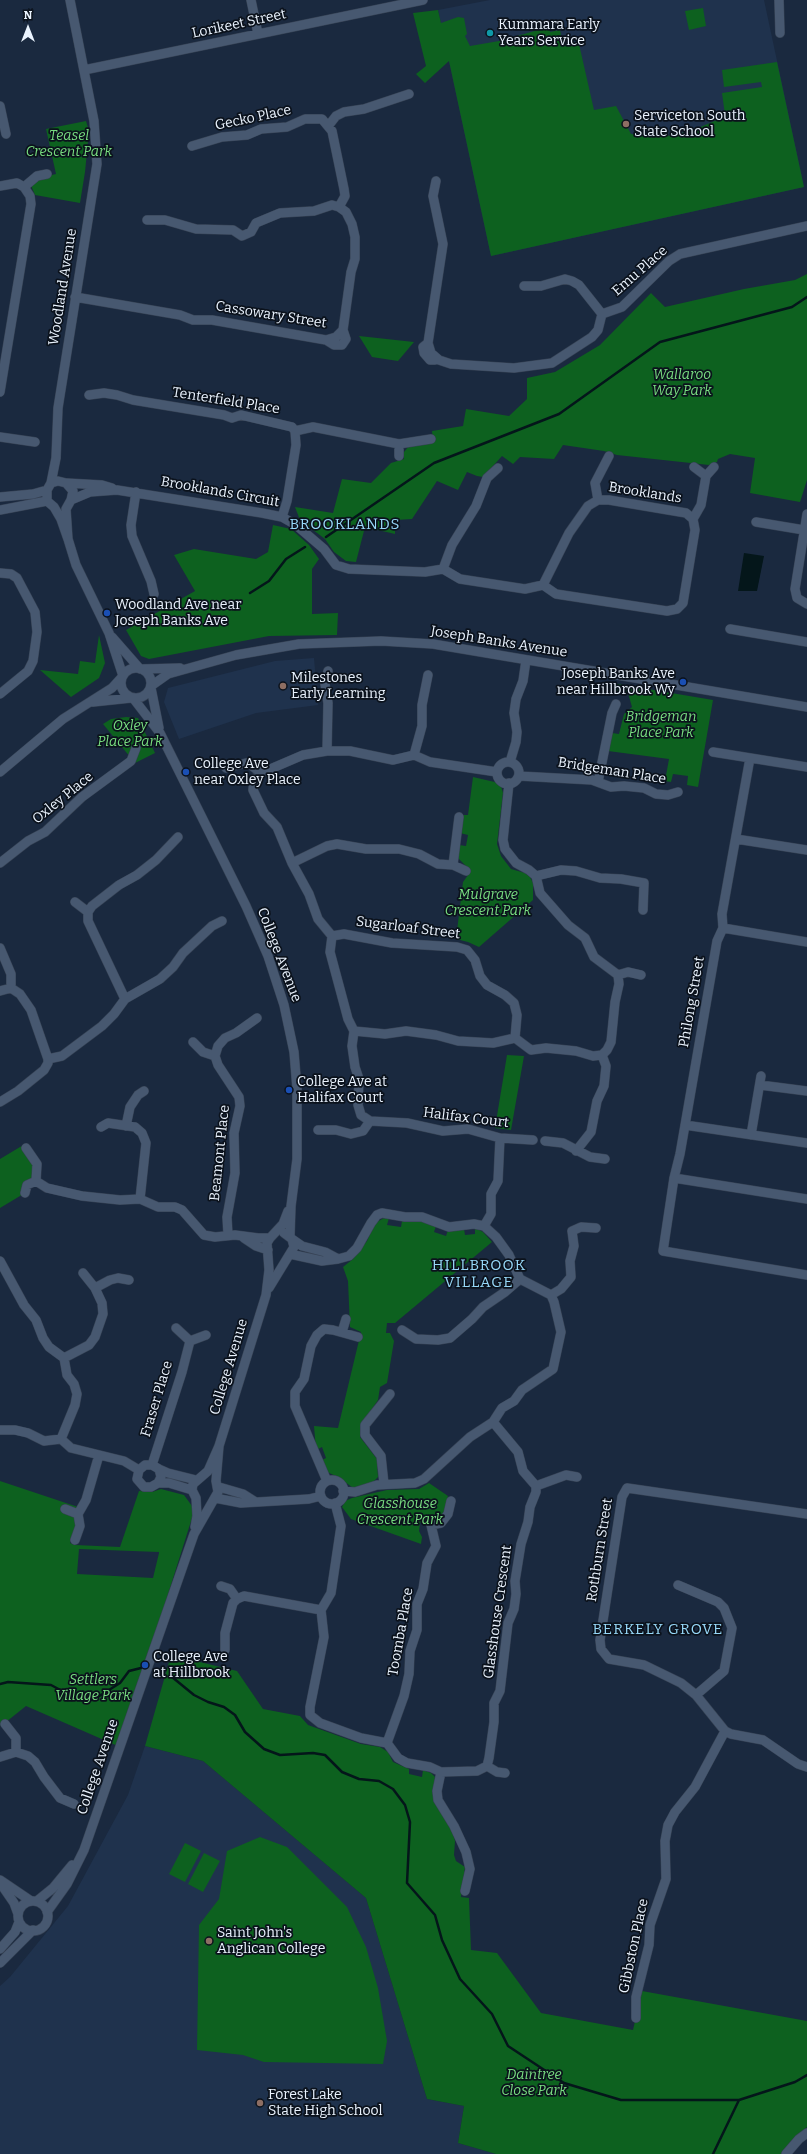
<!DOCTYPE html>
<style>
body{margin:0}
#map{position:relative;width:807px;height:2154px;overflow:hidden;background:#1a293f;font-family:Bitter,serif}
canvas{display:block}
.north{position:absolute;left:8px;top:8px;width:40px;height:40px;-webkit-text-stroke:3px #0b121c;paint-order:stroke;rotate:0deg;font-size:11px;font-weight:700;line-height:16px;text-align:center;color:#eaf3fe}
.north::after{content:'';display:block;margin:auto;width:14px;height:18px;background:#eaf3fe;clip-path:polygon(50% 0,100% 100%,50% 72%,0 100%)}
</style>
<div id="map">
<canvas width="807" height="2154"></canvas>
<div class="north">N</div>
</div>
<script>
const ctx = document.querySelector('canvas').getContext('2d');
ctx.lineJoin = 'round';
function paint(path, color) {
  ctx.fillStyle = color;
  ctx.fill(path, 'evenodd');
}
function poly(rows) {
  const path = new Path2D();
  for (const r of rows) {
    if (r.length === 3) {
      path.moveTo(r[0] + r[2], r[1]);
      path.arc(r[0], r[1], r[2], 0, 2 * Math.PI);
      continue;
    }
    path.moveTo(r[0], r[1]);
    for (let i = 2; i < r.length; i += 2) path.lineTo(r[i], r[i + 1]);
  }
  return path;
}
function strokePath(path, color, width, dash) {
  ctx.strokeStyle = color;
  ctx.lineWidth = width;
  ctx.lineCap = dash ? 'butt' : 'round';
  ctx.setLineDash(dash || []);
  ctx.stroke(path);
}
function write(font, color, halo, rows, align = 'center') {
  ctx.font = font + ' Bitter,serif';
  ctx.lineWidth = 3.5;
  ctx.setLineDash([]);
  ctx.textBaseline = 'middle';
  ctx.strokeStyle = halo;
  ctx.fillStyle = color;
  for (const [text, x, y, turn = 0] of rows) {
    ctx.save();
    ctx.translate(x, y);
    ctx.rotate((+turn || 0) * Math.PI / 180);
    ctx.textAlign = isNaN(turn) ? turn : align;
    if (halo) ctx.strokeText(text, 0, 0);
    ctx.fillText(text, 0, 0);
    ctx.restore();
  }
}
paint(poly([
 [490,0,764,0,804,187,491,256,438,10],
 [314,658,318,705,256,713,179,739,164,702,168,688,275,661],
 [145,1746,203,1761,366,1898,427,2099,464,2106,458,2143,496,2154,0,2154,0,1986,10,1977,68,1906,128,1795]
]), '#1f324d');
paint(poly([
 [703,8,706,26,689,30,685,11],
 [438,10,441,23,458,17,464,18,467,34,465,36,470,46,499,41,549,27,550,32,560,30,563,46,579,44,594,110,616,106,631,134,662,137,691,131,717,120,725,115,722,93,762,87,761,82,724,87,722,70,777,62,804,187,491,256,449,61,425,83,416,74,426,66,413,13],
 [86,121,89,131,85,172,80,203,35,195,30,183,38,178,56,174,46,129],
 [807,274,807,480,800,502,750,493,755,458,730,454,718,459,717,462,709,465,617,455,604,451,563,445,554,459,520,457,513,464,502,456,483,477,477,476,467,472,458,490,437,481,412,519,395,520,395,534,365,527,356,562,346,561,334,552,325,539,300,520,295,507,333,513,342,479,371,483,391,463,404,459,404,452,408,447,433,442,432,431,463,426,466,409,509,416,527,399,527,378,555,372,600,345,651,293,665,307,744,289,795,280],
 [359,336,414,342,398,361,372,357],
 [273,525,291,529,309,545,319,559,312,569,312,614,338,613,337,635,269,636,149,659,141,656,126,630,195,591,174,555,194,549,256,559,268,552],
 [99,635,105,663,99,678,71,697,40,670,78,674,80,661,95,663],
 [606,682,713,700,698,787,687,785,688,776,673,774,671,782,665,781,669,759,608,751,612,733,619,734,624,714,632,707,628,693,604,689],
 [126,717,138,718,155,753,135,763,103,724,111,719],
 [473,777,499,783,501,786,503,793,497,844,501,856,511,869,525,873,530,877,533,883,533,900,479,947,468,942,456,939,463,882,471,871,459,859,458,854,459,845,466,846,468,835,460,833,463,815,468,815],
 [507,1055,524,1056,511,1130,495,1128],
 [25,1144,37,1164,36,1181,25,1193,0,1208,0,1159],
 [384,1218,389,1218,387,1225,401,1227,402,1221,420,1220,436,1226,434,1232,446,1236,448,1230,464,1229,465,1235,475,1234,475,1228,483,1232,492,1242,395,1323,387,1323,386,1333,390,1333,394,1341,387,1383,380,1387,378,1400,364,1421,360,1437,377,1459,378,1477,371,1484,353,1488,340,1478,325,1471,320,1461,326,1458,322,1447,316,1450,314,1426,338,1428,361,1332,350,1327,348,1281,343,1267,353,1259,367,1241,375,1223],
 [0,1481,81,1508,70,1543,75,1545,120,1547,139,1491,152,1492,161,1489,184,1495,192,1506,192,1518,120,1747,26,1706,1,1726,0,1725],
 [79,1549,159,1552,159,1553,153,1578,77,1574],
 [429,1483,448,1496,444,1514,441,1516,424,1518,420,1523,419,1531,422,1537,421,1544,351,1519,342,1507,345,1501,352,1498,387,1490,419,1489],
 [171,1655,237,1671,263,1709,300,1716,308,1725,361,1744,380,1747,388,1752,393,1762,409,1769,409,1774,422,1777,423,1770,431,1773,435,1777,433,1800,450,1825,455,1841,454,1855,456,1861,465,1867,461,1897,469,1898,471,1950,497,1953,541,2013,633,2030,642,1991,807,2021,807,2127,791,2141,781,2154,496,2154,458,2143,464,2106,427,2099,366,1898,203,1761,145,1746],
 [260,1837,287,1847,347,1907,366,1947,378,1988,387,2041,383,2064,264,2062,243,2055,197,2050,199,1925,219,1899,227,1851],
 [185,1843,201,1851,185,1882,169,1874],
 [204,1853,220,1861,203,1892,188,1884]
]), '#0d611f');
paint(poly([
 [744,553,764,556,757,591,738,591]
]), '#04161a');
strokePath(poly([
 [326,537,434,463,559,414,660,342,792,307,807,297],
 [250,593,269,581,286,559,305,547],
 [172,1677,194,1695,208,1702,224,1707,235,1715,245,1732,264,1749,280,1755,313,1753,325,1755,342,1772,359,1779,379,1781,393,1789,405,1805,410,1822,407,1883,435,1915,442,1940,460,1979,492,2014,508,2046,564,2083,621,2100,739,2100],
 [0,1684,8,1682,51,1685,79,1700,93,1700,120,1683,129,1671,141,1668],
 [713,2154,739,2100,795,2082,807,2075]
]), '#04161a', 2.5);
const minor = poly([
 [251,0,258,34],
 [779,0,780,33],
 [84,70,423,0],
 [0,106,6,134],
 [329,125,336,116,344,112,364,109,409,94],
 [192,146,222,137,247,135,261,129,287,127,305,119,322,119,332,131,344,189,345,196,339,207],
 [436,181,433,196,443,244,428,343,431,353,439,360,451,364,514,368,552,363,592,337,598,330,602,314,622,307,669,261,680,254,807,226],
 [0,186,17,183,24,187,30,196,31,204,0,392],
 [24,187,37,176,47,174],
 [524,286,541,286,565,279,572,281,579,285,602,314],
 [75,297,180,315,193,320,212,320,326,340,336,337,343,330,351,272,355,259,355,237,352,224,346,212,339,207,332,205,314,211,280,213,256,223,251,232,242,236,233,230,196,229,165,220,147,220],
 [326,340,334,345,342,345,346,339,343,330],
 [428,343,423,347,424,353,430,360,435,360],
 [89,395,104,393,117,395,133,400,224,415,232,418,241,415,292,427,295,431,296,445,287,501,282,517],
 [295,431,313,427,399,444,431,439],
 [0,437,35,442],
 [399,456,399,444],
 [706,476,714,467],
 [51,483,56,458,58,408,97,164,94,121,70,0],
 [66,483,102,485,112,488],
 [136,492,131,525,132,536,151,581,154,594],
 [0,497,33,494,47,490],
 [71,500,90,492,117,490,262,513,282,517,296,525,324,549,336,565,349,569,425,572,443,569,460,579,525,589,543,585,556,594,667,611,677,609,683,603,695,530,693,519],
 [598,500,595,483,609,456],
 [0,510,47,501],
 [807,514,795,589,797,598,807,604],
 [693,519,701,505,706,476,694,467],
 [756,522,804,530],
 [68,539,66,509,71,500,73,491,66,483,58,481,51,483,47,490,47,501,54,507,61,519,68,539,76,565,109,633,123,676],
 [443,569,452,545,476,506,487,478,498,468],
 [0,573,11,574,17,578,35,612,37,632,33,661,28,671,0,694],
 [543,585,569,533,588,506,598,500,609,500,686,513,693,519],
 [730,629,807,642],
 [112,637,140,669],
 [136,683,15],
 [141,669,180,668],
 [151,686,168,674,236,655,299,644,381,641,433,644,807,707],
 [151,688,159,728],
 [133,698,160,733,246,906,268,956,284,1005,294,1052,297,1089,297,1159,291,1206,290,1236],
 [93,702,131,698],
 [327,751,328,703,325,684,328,671],
 [713,752,807,767],
 [414,755,422,726,422,705,428,675],
 [750,758,722,914,723,928,717,941,680,1154,674,1178,663,1251,807,1275],
 [510,762,516,742,517,732,514,713,516,699,523,681,526,660],
 [508,773,11],
 [226,768,246,763,252,766,261,773],
 [0,772,63,719,112,688,122,677],
 [497,772,430,762,414,755,393,760,350,751,327,751,303,755,261,773,254,779,253,790,264,813,277,827,292,863,309,894,318,919,332,936,330,952,348,1019,354,1031,385,1034,406,1031,436,1035,458,1041,493,1043,515,1038,531,1050,546,1048,576,1051,593,1056,602,1055,607,1050,611,1042,615,1002,619,984,618,975,594,957,585,938,568,925,540,893,536,876,529,870,516,863,505,849,503,840,509,783],
 [519,776,592,780,611,787,624,786,644,788,656,794,668,795,678,792],
 [598,782,612,713,616,704],
 [459,817,453,865,466,871],
 [736,839,807,850],
 [0,863,28,841,45,832,82,797,131,761,136,748],
 [292,863,327,846,337,844,366,849,399,849,419,854,438,864,453,865],
 [536,876,561,870,576,871,600,878,621,879,644,883,643,910],
 [75,902,88,912],
 [723,928,807,942],
 [332,936,344,934,392,943,457,947,467,950,475,960,480,976,487,985,505,995,514,1003,517,1015,515,1038],
 [0,948,11,974,11,988],
 [618,975,628,972,641,975],
 [0,991,11,988,20,994,31,1010,48,1059,48,1063,44,1070,18,1091,0,1102],
 [125,999,88,921,88,912,92,906,119,885,137,875,156,860,178,837],
 [354,1031,352,1046,355,1067,359,1079,358,1105,361,1115,370,1121,407,1123,443,1131,468,1129,500,1138,533,1140],
 [193,1042,203,1052,215,1056],
 [48,1059,62,1056,102,1026,114,1014,125,999,160,979,173,967,183,953,212,926,222,921],
 [760,1085,807,1091],
 [685,1125,807,1143],
 [126,1126,130,1107,138,1095,144,1091],
 [101,1127,108,1123,135,1127,142,1133,146,1143,140,1199],
 [318,1130,336,1130,351,1134,363,1131,370,1121],
 [751,1135,761,1076],
 [545,1141,563,1143,590,1157,605,1159],
 [26,1148,37,1164,36,1181],
 [576,1151,591,1132,597,1101,604,1086,606,1066,602,1055],
 [674,1178,807,1199],
 [36,1181,47,1188,82,1196,120,1200,140,1199,158,1207,175,1207,182,1210,204,1235,215,1237,235,1235,258,1238,270,1238],
 [25,1193,27,1185,36,1181],
 [484,1226,491,1214,491,1194,498,1181,500,1138],
 [228,1235,227,1217,235,1173,234,1133,240,1106,239,1097,218,1065,215,1056,218,1046,225,1038,236,1033,257,1018],
 [244,1238,256,1246,268,1250],
 [292,1239,302,1246,325,1252,338,1259],
 [290,1254,322,1261,338,1259,349,1256,357,1248,371,1223,377,1215,382,1213,405,1217,422,1217,449,1227,474,1224,484,1226,496,1237,509,1255,520,1279,551,1295,554,1302,561,1332,553,1369,522,1390,514,1401,502,1408,493,1422,470,1437,424,1479,415,1483,377,1485,355,1492,343,1491],
 [0,1261,24,1305,36,1320,43,1338,49,1347,64,1358,67,1375,74,1384,77,1394,75,1405,61,1439],
 [95,1288,110,1280,118,1278,129,1280],
 [269,1288,294,1247,292,1239,284,1233],
 [551,1295,561,1289,571,1277,570,1261,574,1246,572,1231,581,1227,596,1228],
 [176,1328,190,1341,206,1335],
 [402,1330,416,1339,438,1340,450,1338,472,1319,483,1307,505,1292,520,1279],
 [342,1332,346,1319],
 [64,1358,89,1345,95,1337,103,1314,102,1303,95,1288,83,1273],
 [0,1430,15,1430,28,1433,44,1441,61,1439,71,1448,124,1461,139,1470],
 [152,1465,182,1372,190,1341],
 [159,1469,168,1473,196,1480],
 [332,1492,12],
 [327,1481,295,1406,295,1392,304,1379,311,1346,317,1335,324,1329,333,1330,358,1337],
 [158,1483,161,1477,159,1469,152,1465,145,1465,139,1470,137,1479,144,1487,151,1487,158,1483,169,1483,192,1490],
 [384,1484,381,1456,365,1435,365,1425,390,1394],
 [536,1486,566,1475,577,1477],
 [219,1487,243,1494,254,1501],
 [215,1498,241,1503,309,1499,321,1496],
 [335,1503,341,1526,331,1593,321,1610,324,1637,310,1707,310,1715,320,1723,361,1738,387,1743,398,1758,407,1763,430,1767,441,1772,477,1771,487,1766,489,1758,494,1722,494,1703,500,1691,508,1623,514,1609,516,1594,515,1581,521,1544,528,1522,530,1507,536,1492,536,1486,523,1471,518,1452,493,1422],
 [65,1509,78,1514,80,1526,75,1540],
 [78,1514,86,1500,99,1455],
 [807,1514,627,1488,622,1497,600,1640,601,1649,609,1659,644,1665,681,1683,696,1695,725,1731,731,1734,763,1740,798,1764,807,1767],
 [195,1527,197,1516,196,1498,192,1490,193,1484,208,1471,219,1446,266,1295,269,1270,267,1243,270,1238,283,1224,288,1211],
 [678,1585,718,1602,724,1608,732,1628,724,1671,696,1695],
 [221,1586,230,1589,237,1599],
 [225,1650,225,1633,233,1603,237,1599,244,1596,321,1610],
 [5,1724,16,1738,16,1752],
 [387,1743,404,1696,409,1674,410,1651,417,1630,417,1604,423,1589,427,1563,436,1546,431,1525,441,1523,448,1514,451,1501],
 [0,1757,16,1752,28,1756,35,1762,44,1777,60,1798,74,1804],
 [487,1766,497,1772,505,1773],
 [441,1772,437,1791,438,1800,454,1826,466,1852,470,1869,465,1891],
 [0,1880,31,1901],
 [1,1884,14,1903,18,1914],
 [37,1901,53,1888,72,1865],
 [33,1916,15],
 [47,1912,67,1884,84,1850,194,1534,218,1492,216,1481,219,1446],
 [0,1949,15,1932,19,1922],
 [0,1963,33,1930],
 [636,2018,636,1997,649,1945,650,1925,666,1879,665,1841,668,1825,675,1812,695,1787,725,1731],
 [786,2154,799,2139,807,2133]
]);
strokePath(minor, '#374355', 10);
strokePath(minor, '#475870', 9);
for (const [x, y, r, color] of [
 [490,33,4,"#0f9aa8"],
 [626,124,4,"#8d6e63"],
 [107,613,4,"#1a4fb4"],
 [683,682,4,"#1a4fb4"],
 [283,686,4,"#8d6e63"],
 [186,772,4,"#1a4fb4"],
 [289,1090,4,"#1a4fb4"],
 [145,1665,4,"#1a4fb4"],
 [209,1941,4,"#8d6e63"],
 [260,2103,4,"#8d6e63"]
]) {
  const dot = new Path2D();
  dot.arc(x, y, r, 0, 2 * Math.PI);
  ctx.fillStyle = color;
  ctx.fill(dot);
  strokePath(dot, '#0b121c', 1.5);
}
write('14px', '#eaf3fe', '#0b121c', [
 ["Lorikeet Street",239,24,-12],
 ["Gecko Place",253,118,-12],
 ["Emu Place",640,271,-41],
 ["Woodland Avenue",63,287,-81],
 ["Cassowary Street",271,315,9],
 ["Tenterfield Place",226,401,9],
 ["Brooklands Circuit",220,492,10],
 ["Brooklands",645,493,9],
 ["Joseph Banks Avenue",499,642,9],
 ["Bridgeman Place",612,771,9],
 ["Oxley Place",63,798,-39],
 ["Sugarloaf Street",408,928,7],
 ["College Avenue",279,955,69],
 ["Philong Street",692,1002,-80],
 ["Halifax Court",466,1118,7],
 ["Beamont Place",220,1153,-84],
 ["College Avenue",229,1367,-73],
 ["Fraser Place",157,1399,-73],
 ["Rothburn Street",600,1550,-81],
 ["Glasshouse Crescent",498,1612,-82],
 ["Toomba Place",401,1632,-80],
 ["College Avenue",98,1767,-71],
 ["Gibbston Place",634,1946,-78]
]);
write('14px', '#eaf3fe', '#0b121c', [
 ["Kummara Early",498,25],
 ["Years Service",498,41],
 ["Serviceton South",634,116],
 ["State School",634,132],
 ["Woodland Ave near",115,605],
 ["Joseph Banks Ave",115,621],
 ["Joseph Banks Ave",675,674,"right"],
 ["near Hillbrook Wy",675,690,"right"],
 ["Milestones",291,678],
 ["Early Learning",291,694],
 ["College Ave",194,764],
 ["near Oxley Place",194,780],
 ["College Ave at",297,1082],
 ["Halifax Court",297,1098],
 ["College Ave",153,1657],
 ["at Hillbrook",153,1673],
 ["Saint John's",217,1933],
 ["Anglican College",217,1949],
 ["Forest Lake",268,2095],
 ["State High School",268,2111]
], 'left');
write('italic 14px', '#78dd80', '#0b121c', [
 ["Teasel",69,136],
 ["Crescent Park",69,152],
 ["Wallaroo",682,375],
 ["Way Park",682,391],
 ["Bridgeman",661,717],
 ["Place Park",661,733],
 ["Oxley",130,726],
 ["Place Park",130,742],
 ["Mulgrave",488,895],
 ["Crescent Park",488,911],
 ["Glasshouse",400,1504],
 ["Crescent Park",400,1520],
 ["Settlers",93,1680],
 ["Village Park",93,1696],
 ["Daintree",534,2075],
 ["Close Park",534,2091]
]);
ctx.letterSpacing = '1px';
write('15px', '#97d8f8', '#0b121c', [
 ["BROOKLANDS",345,525],
 ["HILLBROOK",479,1266],
 ["VILLAGE",479,1283],
 ["BERKELY GROVE",658,1630]
]);
ctx.letterSpacing = '0px';
</script>
